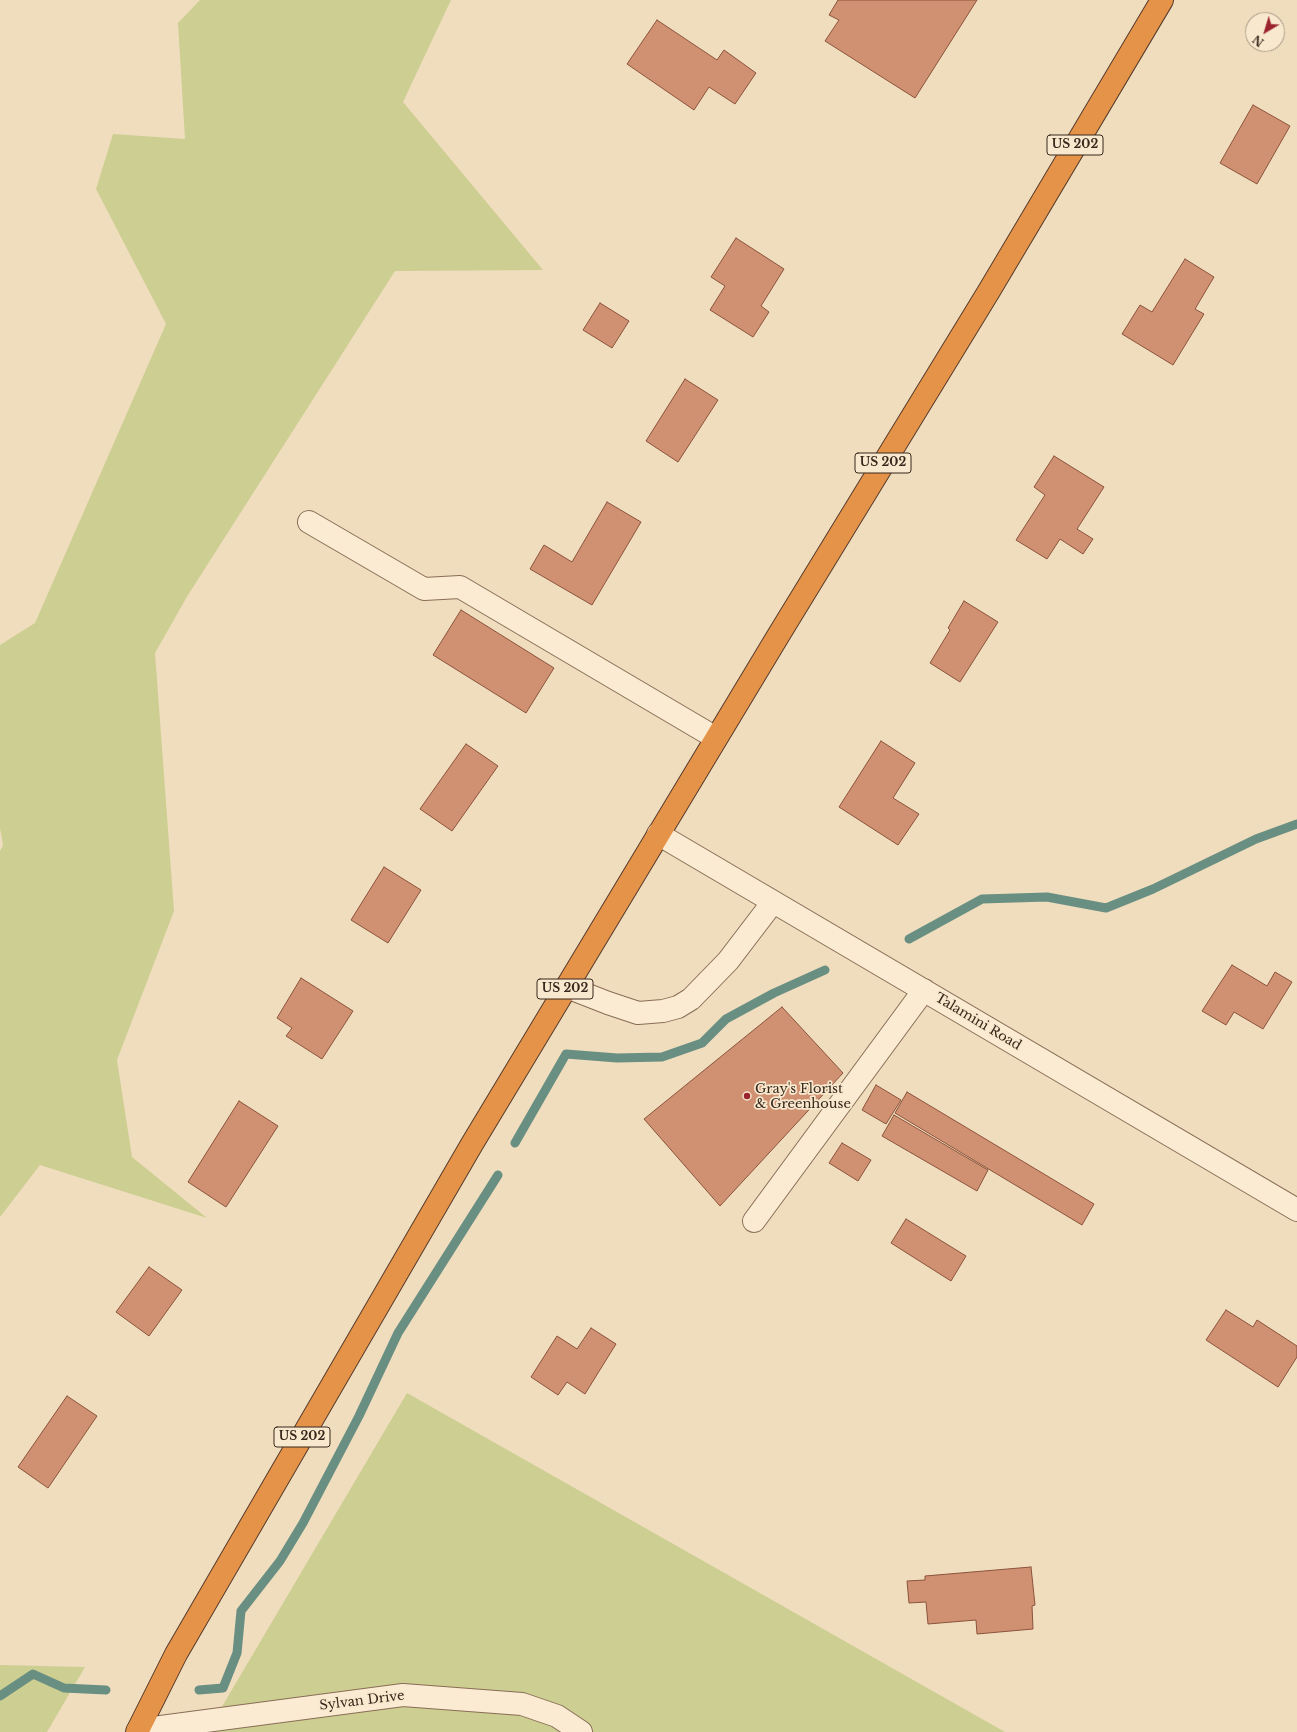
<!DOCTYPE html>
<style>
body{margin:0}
#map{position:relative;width:1297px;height:1732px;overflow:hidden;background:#f0ddbe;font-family:"Libre Baskerville",serif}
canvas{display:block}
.north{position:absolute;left:1245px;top:12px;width:40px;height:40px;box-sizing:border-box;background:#f7e8ce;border:1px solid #ab9b86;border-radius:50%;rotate:218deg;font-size:11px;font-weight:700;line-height:16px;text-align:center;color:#38271b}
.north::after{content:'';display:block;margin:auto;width:14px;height:18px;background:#9b232e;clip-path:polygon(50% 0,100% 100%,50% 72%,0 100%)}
</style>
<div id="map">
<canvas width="1297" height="1732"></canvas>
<div class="north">N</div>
</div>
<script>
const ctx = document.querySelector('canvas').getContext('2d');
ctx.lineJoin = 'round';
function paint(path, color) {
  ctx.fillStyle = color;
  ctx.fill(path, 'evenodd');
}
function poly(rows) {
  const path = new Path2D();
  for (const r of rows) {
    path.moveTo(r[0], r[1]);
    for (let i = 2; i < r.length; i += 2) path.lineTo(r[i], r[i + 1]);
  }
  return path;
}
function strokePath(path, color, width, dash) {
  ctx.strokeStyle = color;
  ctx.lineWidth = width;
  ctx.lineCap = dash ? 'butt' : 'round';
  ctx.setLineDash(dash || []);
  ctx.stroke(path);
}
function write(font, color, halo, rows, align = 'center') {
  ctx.font = font + ' "Libre Baskerville",serif';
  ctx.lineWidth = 3.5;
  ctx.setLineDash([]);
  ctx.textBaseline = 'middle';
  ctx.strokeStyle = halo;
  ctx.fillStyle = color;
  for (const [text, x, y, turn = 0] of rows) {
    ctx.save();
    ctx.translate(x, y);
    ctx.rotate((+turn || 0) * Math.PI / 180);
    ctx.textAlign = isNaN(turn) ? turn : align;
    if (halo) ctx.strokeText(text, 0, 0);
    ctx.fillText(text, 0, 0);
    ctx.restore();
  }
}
paint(poly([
 [200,0,451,0,403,102,543,270,395,271,188,595,155,653,174,911,117,1060,132,1157,207,1218,40,1165,0,1217,0,851,3,845,0,828,0,645,35,623,166,324,96,189,113,134,185,139,178,23],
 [407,1393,1005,1732,207,1732],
 [0,1665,85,1667,47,1732,0,1732]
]), '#cdce92');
strokePath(poly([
 [909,939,982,899,1047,897,1106,908,1153,889,1256,839,1297,824],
 [515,1143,566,1054,617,1058,662,1057,702,1043,726,1019,774,993,825,970],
 [199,1690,223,1688,237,1653,241,1611,280,1561,303,1523,359,1416,398,1333,498,1175],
 [0,1696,33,1674,64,1688,106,1690]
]), '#698f82', 9);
const building = poly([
 [838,0,977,0,915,98,825,41,839,20,829,15,838,0],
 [657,20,717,60,724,50,756,73,735,104,709,87,694,110,627,64,657,20],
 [1253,105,1290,126,1257,184,1220,163,1253,105],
 [736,238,784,269,761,306,769,312,753,337,710,310,725,286,711,277,736,238],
 [1185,259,1214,277,1195,309,1204,314,1173,365,1122,334,1140,305,1152,312,1185,259],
 [600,303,629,321,612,348,583,330,600,303],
 [685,379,718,400,678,462,646,441,685,379],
 [1054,456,1104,487,1077,529,1093,539,1083,554,1060,539,1047,559,1016,540,1045,495,1034,487,1054,456],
 [607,502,641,522,592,605,530,569,544,545,572,562,607,502],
 [964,601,998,622,960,682,930,663,950,630,948,628,964,601],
 [461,610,554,668,526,713,433,655,461,610],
 [881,741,915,763,893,798,919,814,898,845,839,807,881,741],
 [466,744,498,766,452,831,420,809,466,744],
 [384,867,421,890,388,943,351,920,384,867],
 [1232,965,1267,986,1275,972,1292,982,1263,1029,1234,1012,1226,1025,1202,1011,1232,965],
 [301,978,353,1011,322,1059,286,1036,292,1028,277,1018,301,978],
 [782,1007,843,1073,720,1206,644,1119,782,1007],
 [876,1085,901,1100,886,1124,862,1110,876,1085],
 [907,1092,1094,1204,1082,1225,895,1113,907,1092],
 [239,1101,278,1126,226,1207,188,1182,239,1101],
 [894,1115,988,1170,977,1191,882,1136,894,1115],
 [842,1143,871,1160,858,1181,829,1163,842,1143],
 [906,1219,966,1256,951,1281,891,1243,906,1219],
 [149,1267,182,1290,149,1336,116,1312,149,1267],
 [1226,1310,1253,1327,1257,1320,1297,1346,1297,1357,1278,1387,1206,1340,1226,1310],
 [591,1328,616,1344,585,1394,567,1382,558,1395,531,1377,557,1336,577,1349,591,1328],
 [67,1396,97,1416,48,1488,18,1467,67,1396],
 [1031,1567,1035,1605,1032,1606,1033,1629,977,1634,976,1620,928,1624,926,1602,909,1603,907,1581,925,1580,925,1576,1031,1567]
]);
paint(building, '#d09172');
strokePath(building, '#8a533b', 1);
const minor = poly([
 [309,522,424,589,460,587,716,738],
 [658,834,1297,1210],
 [567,987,608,1003,638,1013,663,1011,678,1007,691,999,728,961,773,902],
 [754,1221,924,990],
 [138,1730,403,1695,522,1704,557,1716,581,1732]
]);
const highway = poly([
 [137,1732,176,1654,472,1144,778,636,989,291,1162,0]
]);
strokePath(minor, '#896d56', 24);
strokePath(highway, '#563b2b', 24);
strokePath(minor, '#faebd2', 22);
strokePath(highway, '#e59349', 22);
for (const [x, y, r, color] of [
 [747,1096,4,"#9b232e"]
]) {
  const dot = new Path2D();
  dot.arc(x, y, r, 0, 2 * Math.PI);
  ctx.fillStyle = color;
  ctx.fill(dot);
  strokePath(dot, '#f7e8ce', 1.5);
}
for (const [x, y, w] of [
 [1075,145,56],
 [883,463,56],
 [565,989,56],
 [302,1437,56]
]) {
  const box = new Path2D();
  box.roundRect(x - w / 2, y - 10, w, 20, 3);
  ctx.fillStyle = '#f7e8ce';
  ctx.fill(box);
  strokePath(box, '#38271b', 1);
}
write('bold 12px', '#38271b', null, [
 ["US 202",1075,145],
 ["US 202",883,463],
 ["US 202",565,989],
 ["US 202",302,1437]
]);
write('13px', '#38271b', '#f7e8ce', [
 ["Talamini Road",978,1022,31],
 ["Sylvan Drive",362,1701,-7]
]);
write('13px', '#38271b', '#f7e8ce', [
 ["Gray's Florist",755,1089],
 ["& Greenhouse",755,1104]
], 'left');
</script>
